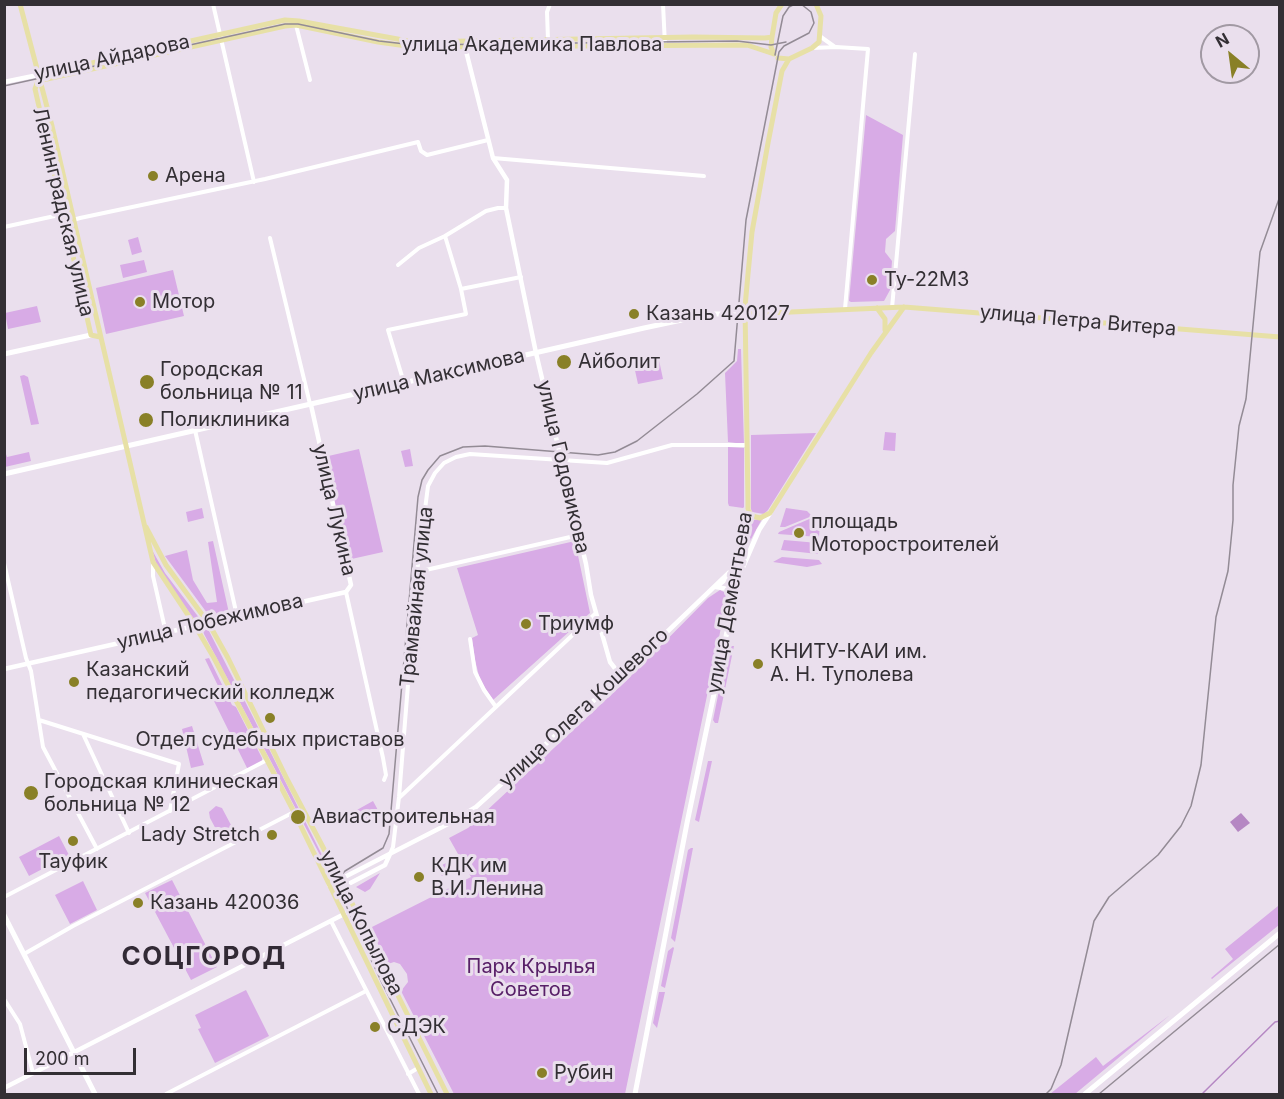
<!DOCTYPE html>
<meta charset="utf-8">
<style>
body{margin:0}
#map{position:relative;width:1284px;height:1099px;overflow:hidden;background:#eadfed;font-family:Inter,sans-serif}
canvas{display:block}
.frame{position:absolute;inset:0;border:6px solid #332f34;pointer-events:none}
.north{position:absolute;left:1200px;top:24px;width:60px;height:60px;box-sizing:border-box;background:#eadfed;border:2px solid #a199a3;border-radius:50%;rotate:331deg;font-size:16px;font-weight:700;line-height:24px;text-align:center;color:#332f34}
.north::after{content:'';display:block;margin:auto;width:21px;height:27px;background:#898027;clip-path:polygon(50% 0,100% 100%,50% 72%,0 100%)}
.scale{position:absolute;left:24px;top:1048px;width:112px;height:27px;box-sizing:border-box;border:3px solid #332f34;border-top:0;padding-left:8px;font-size:18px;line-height:21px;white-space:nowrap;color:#332f34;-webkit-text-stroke:4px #eadfed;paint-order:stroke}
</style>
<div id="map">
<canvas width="1284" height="1099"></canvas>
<div class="frame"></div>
<div class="north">N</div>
<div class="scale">200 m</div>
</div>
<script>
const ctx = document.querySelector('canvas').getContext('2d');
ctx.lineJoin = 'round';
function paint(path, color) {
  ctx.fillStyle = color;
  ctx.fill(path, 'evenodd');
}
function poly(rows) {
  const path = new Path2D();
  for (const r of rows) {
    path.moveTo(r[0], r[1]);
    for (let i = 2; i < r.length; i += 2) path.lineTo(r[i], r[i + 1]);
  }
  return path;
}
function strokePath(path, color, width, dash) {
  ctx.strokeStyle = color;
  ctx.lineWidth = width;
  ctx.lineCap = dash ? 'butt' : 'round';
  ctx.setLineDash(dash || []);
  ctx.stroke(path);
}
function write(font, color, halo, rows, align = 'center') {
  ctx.font = font + ' Inter,sans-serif';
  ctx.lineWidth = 6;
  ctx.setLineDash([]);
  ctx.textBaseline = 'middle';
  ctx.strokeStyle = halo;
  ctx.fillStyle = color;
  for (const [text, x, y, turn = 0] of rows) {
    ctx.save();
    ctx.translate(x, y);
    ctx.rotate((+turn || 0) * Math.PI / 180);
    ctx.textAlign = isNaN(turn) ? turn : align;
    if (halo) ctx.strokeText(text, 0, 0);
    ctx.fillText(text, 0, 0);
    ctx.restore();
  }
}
paint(poly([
 [866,115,903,135,895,231,886,239,885,252,892,261,890,290,884,301,851,302,849,301],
 [138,237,142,252,132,255,128,240],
 [144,260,147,272,123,278,120,265],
 [173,270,184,316,106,334,96,288],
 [37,306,41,322,8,329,5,313],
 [738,349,741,349,744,444,728,442,725,373,737,361],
 [659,360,663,379,638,384,634,366],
 [24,375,28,377,39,424,31,425,20,376],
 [885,432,896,433,895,451,883,450],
 [816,433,768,510,764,514,752,512,751,509,751,435],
 [728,447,744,448,744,507,743,508,729,506,728,503],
 [4,448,7,457,29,452,31,461,5,467],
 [359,449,383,552,347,560,324,457],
 [410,449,413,466,405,467,401,451],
 [202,508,204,518,188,522,186,512],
 [786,508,807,511,812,516,785,527,780,527],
 [749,517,753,520,762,519,744,552],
 [814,517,820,523,819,537,778,534,779,532],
 [784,540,818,543,818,554,781,550],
 [213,541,229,613,210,617,165,556,187,550,193,580,207,603,217,602,208,542],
 [575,541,590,613,493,700,480,680,475,660,472,638,478,635,457,568],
 [152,550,165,573,200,619,200,623,197,623,167,582,156,563],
 [782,557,819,560,822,564,807,567,773,562],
 [720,590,726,593,724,613,625,1094,454,1094,401,991,408,982,407,974,400,964,394,962,388,964,370,928,471,877,449,838,468,828,626,681,708,598],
 [206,628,209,631,253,717,326,863,331,876,204,634,203,630],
 [728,646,734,646,718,723,715,723,713,720],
 [209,658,232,705,236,707,262,758,262,762,251,768,247,768,211,695,220,690,205,659],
 [192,726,204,765,191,768,182,729],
 [708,761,712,761,699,822,695,820],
 [373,801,379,812,360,822,355,811],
 [216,806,222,808,231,825,232,831,228,836,219,835,210,818,209,812],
 [59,836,69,855,29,876,19,857],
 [691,848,693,848,675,942,671,938,688,850],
 [448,862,454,872,442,876,436,868],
 [380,873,370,889,365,892,356,887],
 [172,880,217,967,191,980,145,893],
 [83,881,97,910,70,924,55,895],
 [1278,906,1279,908,1279,925,1212,979,1211,978,1233,959,1225,949],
 [673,947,674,948,665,988,661,986,668,951],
 [246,990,269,1036,215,1063,198,1029,201,1028,195,1015],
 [659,992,665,992,657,1028,653,1023],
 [1170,1015,1075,1094,1050,1094,1096,1057,1103,1066]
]), '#d8abe6');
paint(poly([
 [1241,813,1250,823,1238,832,1230,822]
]), '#b587c3');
strokePath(poly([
 [1203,1093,1275,1022,1280,1021]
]), '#b587c3', 1.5);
strokePath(poly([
 [213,4,254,182],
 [663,4,665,45],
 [296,25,310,80],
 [821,37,835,47],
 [548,40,547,12,550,4],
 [812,48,836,47,868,49,845,309],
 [493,158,704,176],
 [4,227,64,214,73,220,80,218,265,179,418,142,421,151,427,155,488,140],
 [270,238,310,404],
 [398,265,419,248,445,236,486,211,498,208,506,208],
 [461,289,521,277],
 [892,308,915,54],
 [404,383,388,330,466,314,461,289,445,236],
 [195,430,237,616],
 [4,563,26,658,31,671,43,747,97,849],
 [153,563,153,576,166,633],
 [417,572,579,535],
 [346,592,383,758,386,775,384,780],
 [470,639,475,672,484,690,496,707],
 [39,720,179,764,170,811],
 [83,734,129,833],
 [400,797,596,613],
 [390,854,393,847,399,797,417,572,428,486,435,473,444,463,456,457,470,454,607,463,672,445,747,445],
 [4,897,267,760],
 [331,921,419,1094],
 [24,954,73,926,294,812],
 [4,999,20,1024,33,1073],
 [408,1074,418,1068],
 [166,1094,366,991]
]), '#fff', 4);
strokePath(poly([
 [465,47,493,158,507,180,506,208,536,353,586,564,591,595,610,662,621,676],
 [4,82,38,75],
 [720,584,738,569],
 [716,587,728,589,734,599],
 [4,669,346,592,351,585,311,405],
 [329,885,448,824,476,807,621,676,739,563],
 [333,892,385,865,390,854],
 [4,1088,354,909]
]), '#fff', 4.5);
strokePath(poly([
 [4,354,91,335],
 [4,474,644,328,710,314,746,314],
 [739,576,759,530,770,513],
 [4,915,95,1094],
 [635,1094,687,823,738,579,748,510],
 [1085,1094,1280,933]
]), '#fff', 5);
strokePath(poly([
 [20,4,52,126,153,562,194,624,214,658,294,812,431,1094],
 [774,54,771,47,772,37,776,13,782,4],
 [778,58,789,59,812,48,819,42,821,16,816,4],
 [789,59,782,71,768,143,752,232,748,274,745,307,748,502,748,510,752,516,760,518,770,513,871,353,904,307],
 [38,75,285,20,299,21,414,42,693,37,765,38,772,37],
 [38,81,285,26,296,25,378,42,414,47,747,45,774,54],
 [38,81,35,89,91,335,100,337],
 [877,308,885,319,885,330],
 [746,314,904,307,1280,337],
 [146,527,166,565,209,624,228,658,287,779,344,887,447,1094]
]), '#e7e0a6', 5);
strokePath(poly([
 [775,55,783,16,789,7,795,4],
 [4,86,285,24,298,24,379,41,414,45,737,41,771,45,786,42],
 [438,1094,382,983,337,886,339,878,345,871,383,848,389,834,418,497,422,480,428,470,440,456,463,447,485,446,598,455,615,452,637,441,697,394,734,361,746,220,779,52,784,46,809,33,814,23,811,12,801,4]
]), '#938b95', 1.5);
strokePath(poly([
 [1046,1094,1051,1089,1061,1065,1094,921,1109,897,1158,855,1181,826,1191,806,1201,765,1216,617,1228,571,1233,520,1233,485,1239,426,1246,399,1260,252,1280,196],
 [1099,1094,1280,944]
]), '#938b95', 1.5);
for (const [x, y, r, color] of [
 [153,176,6,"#898027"],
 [872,280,6,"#898027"],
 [140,302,6,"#898027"],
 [634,314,6,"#898027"],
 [564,362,8,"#898027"],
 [147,382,8,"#898027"],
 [146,420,8,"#898027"],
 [799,533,6,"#898027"],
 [526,624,6,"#898027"],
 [758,664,6,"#898027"],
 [74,682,6,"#898027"],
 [270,718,6,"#898027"],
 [31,793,8,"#898027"],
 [298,817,8,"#898027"],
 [272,835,6,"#898027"],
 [73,841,6,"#898027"],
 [419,877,6,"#898027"],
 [138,903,6,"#898027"],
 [375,1027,6,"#898027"],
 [542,1073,6,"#898027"]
]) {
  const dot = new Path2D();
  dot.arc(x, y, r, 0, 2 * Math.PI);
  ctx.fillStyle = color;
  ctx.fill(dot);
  strokePath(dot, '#eadfed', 2);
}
write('20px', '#332f34', '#eadfed', [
 ["улица Академика Павлова",532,45],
 ["улица Айдарова",112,58,-12],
 ["Ленинградская улица",63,212,77],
 ["улица Петра Витера",1078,321,5],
 ["улица Максимова",439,375,-13],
 ["улица Годовикова",563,467,77],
 ["улица Лукина",334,510,77],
 ["Трамвайная улица",417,597,-84],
 ["улица Дементьева",730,603,-80],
 ["улица Побежимова",210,622,-13],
 ["улица Олега Кошевого",584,708,-43],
 ["улица Копылова",361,923,63]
]);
write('20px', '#332f34', '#eadfed', [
 ["Арена",165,176],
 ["Ту-22М3",884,280],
 ["Мотор",152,302],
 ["Казань 420127",646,314],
 ["Айболит",578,362],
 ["Городская",160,370],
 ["больница № 11",160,393],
 ["Поликлиника",160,420],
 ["площадь",811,522],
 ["Моторостроителей",811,545],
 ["Триумф",538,624],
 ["КНИТУ-КАИ им.",770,652],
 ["А. Н. Туполева",770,675],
 ["Казанский",86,670],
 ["педагогический колледж",86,693],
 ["Отдел судебных приставов",270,740,"center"],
 ["Городская клиническая",44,782],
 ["больница № 12",44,805],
 ["Авиастроительная",312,817],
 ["Lady Stretch",260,835,"right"],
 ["Тауфик",73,862,"center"],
 ["КДК им",431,866],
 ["В.И.Ленина",431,889],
 ["Казань 420036",150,903],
 ["СДЭК",387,1027],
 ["Рубин",554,1073]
], 'left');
write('20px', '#582068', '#eadfed', [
 ["Парк Крылья",531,967],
 ["Советов",531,990]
]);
ctx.letterSpacing = '1.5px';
write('bold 26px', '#322a35', '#eadfed', [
 ["СОЦГОРОД",204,957]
]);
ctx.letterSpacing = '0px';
</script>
